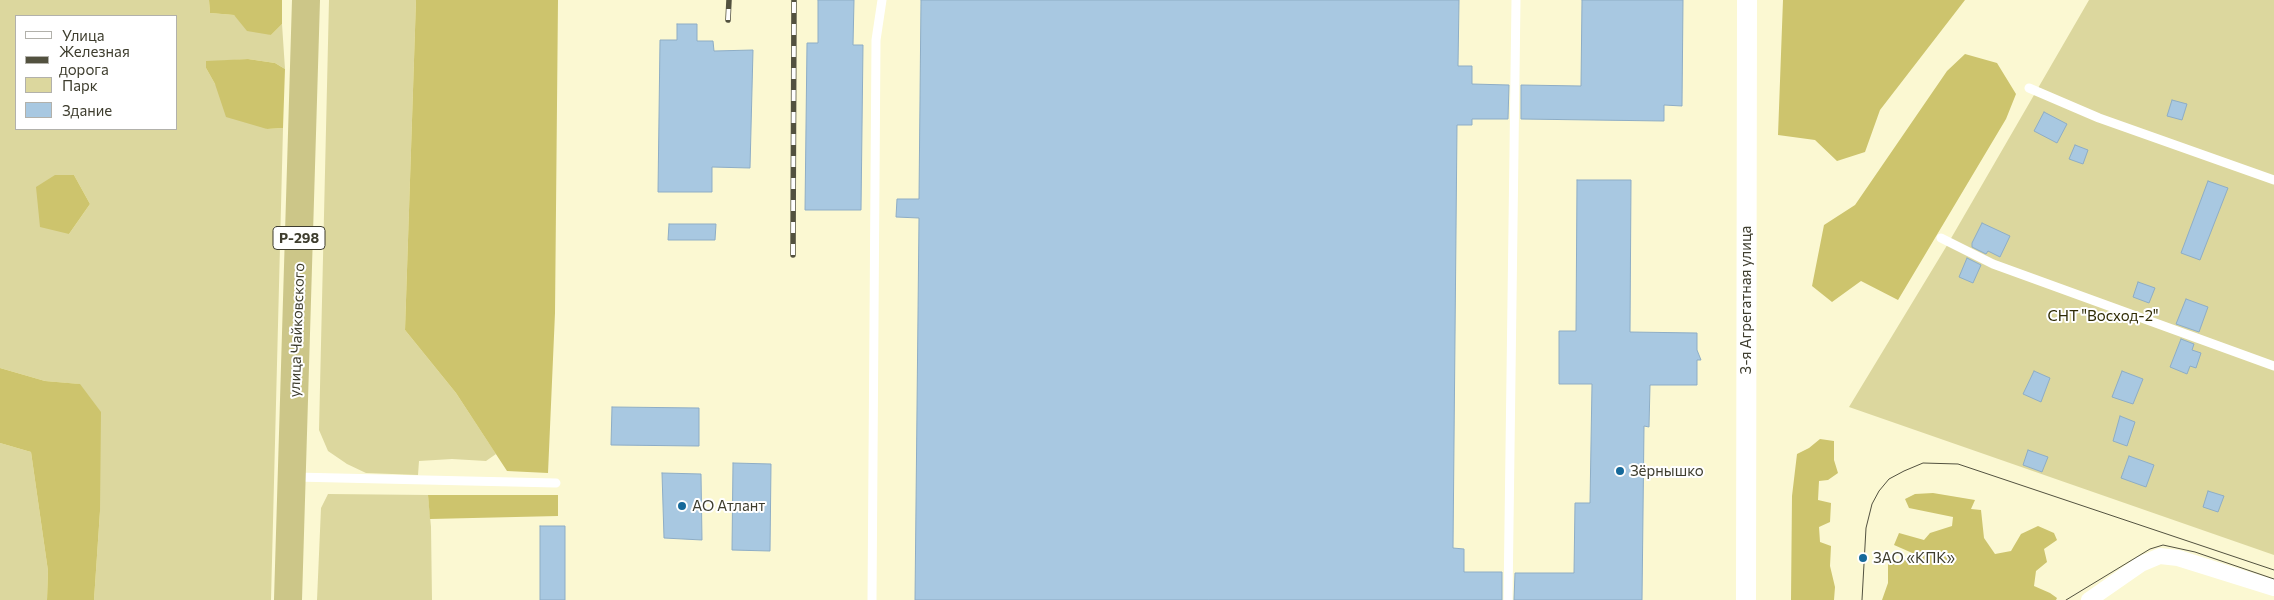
<!DOCTYPE html>
<meta charset="utf-8">
<style>
body{margin:0}
#map{position:relative;width:2274px;height:600px;overflow:hidden;background:#fbf8d2;font-family:Commissioner,sans-serif}
canvas{display:block}
.legend{position:absolute;left:15px;top:15px;width:162px;height:115px;box-sizing:border-box;background:#fff;border:1px solid #b2b1ab;margin:0;padding:6px 9px;list-style:none;font-size:15px;color:#3e3d2e}
.legend li{display:flex;align-items:center;gap:10px;height:25px}
.legend b{width:25px;border:1px solid #b2b1ab}
</style>
<div id="map">
<canvas width="2274" height="600"></canvas>
<ul class="legend">
<li><b style="height:6px;background:#fff"></b>Улица</li>
<li><b style="height:6px;background:#52513f"></b>Железная дорога</li>
<li><b style="height:14px;background:#dcd79e"></b>Парк</li>
<li><b style="height:14px;background:#a8c8e1"></b>Здание</li>
</ul>
</div>
<script>
const ctx = document.querySelector('canvas').getContext('2d');
ctx.lineJoin = 'round';
function paint(path, color) {
  ctx.fillStyle = color;
  ctx.fill(path, 'evenodd');
}
function poly(rows) {
  const path = new Path2D();
  for (const r of rows) {
    path.moveTo(r[0], r[1]);
    for (let i = 2; i < r.length; i += 2) path.lineTo(r[i], r[i + 1]);
  }
  return path;
}
function strokePath(path, color, width, dash) {
  ctx.strokeStyle = color;
  ctx.lineWidth = width;
  ctx.lineCap = dash ? 'butt' : 'round';
  ctx.setLineDash(dash || []);
  ctx.stroke(path);
}
function write(font, color, halo, rows, align = 'center') {
  ctx.font = font + ' Commissioner,sans-serif';
  ctx.lineWidth = 4;
  ctx.setLineDash([]);
  ctx.textBaseline = 'middle';
  ctx.strokeStyle = halo;
  ctx.fillStyle = color;
  for (const [text, x, y, turn = 0] of rows) {
    ctx.save();
    ctx.translate(x, y);
    ctx.rotate((+turn || 0) * Math.PI / 180);
    ctx.textAlign = isNaN(turn) ? turn : align;
    if (halo) ctx.strokeText(text, 0, 0);
    ctx.fillText(text, 0, 0);
    ctx.restore();
  }
}
paint(poly([
 [0,0,209,0,210,13,234,15,271,35,282,24,285,69,275,63,248,59,206,62,206,68,215,84,267,129,283,128,271,600,94,600,100,511,79,384,45,381,0,368],
 [16,16,176,16,176,129,16,129],
 [74,175,90,204,69,234],
 [329,0,416,0,405,330,456,393,496,454,486,461,452,459,419,461,418,475,366,473,347,464,328,451,319,430],
 [2089,0,2274,0,2274,555,1849,407,1946,247],
 [0,443,31,452,48,571,47,600,0,600],
 [328,494,428,495,431,527,432,600,317,600,321,508]
]), '#dcd79e');
paint(poly([
 [209,0,282,0,282,24,271,35,247,31,234,15,210,13],
 [416,0,558,0,555,313,548,473,507,471,456,393,405,330],
 [1783,0,1965,0,1880,110,1865,152,1837,161,1815,140,1778,135],
 [1965,54,1997,63,2016,94,2006,119,1898,300,1861,281,1832,302,1812,286,1824,225,1855,205,1947,71],
 [248,59,275,63,285,69,283,128,267,129,226,117,215,84,206,68,206,61],
 [55,175,74,175,90,204,69,234,40,227,36,187],
 [0,368,45,381,80,384,101,412,100,511,94,600,47,600,48,571,31,452,0,443],
 [1820,439,1834,441,1834,460,1838,473,1828,480,1819,481,1818,500,1831,503,1830,522,1819,527,1820,542,1831,546,1830,566,1835,587,1834,600,1791,600,1792,496,1797,454,1809,448],
 [1933,493,1975,500,1971,509,1981,510,1984,538,1995,554,2011,551,2021,534,2038,526,2054,533,2057,540,2044,549,2047,562,2036,571,2034,586,2050,593,2057,598,2056,600,1882,600,1888,583,1888,563,1917,555,1894,545,1899,533,1924,540,1930,533,1952,526,1953,517,1909,508,1905,499,1915,494],
 [428,495,558,495,558,516,430,519]
]), '#cdc46d');
const building = poly([
 [818,0,854,0,853,45,863,45,861,210,805,210,807,43,818,43,818,0],
 [921,0,1459,0,1458,66,1472,66,1472,84,1509,85,1508,119,1472,119,1472,125,1457,125,1453,548,1464,549,1464,572,1502,572,1502,600,915,600,919,218,896,217,897,199,919,199,921,0],
 [1582,0,1683,0,1682,106,1664,105,1664,121,1521,119,1521,85,1581,86,1582,0],
 [677,24,697,24,697,41,713,41,714,51,753,50,750,168,712,167,712,192,658,192,660,40,677,40,677,24],
 [2172,100,2187,104,2182,120,2167,116,2172,100],
 [2044,112,2067,124,2057,143,2034,131,2044,112],
 [2075,145,2088,150,2083,164,2069,159,2075,145],
 [1577,180,1631,180,1630,332,1697,333,1697,350,1701,360,1697,360,1697,385,1650,385,1649,427,1644,426,1642,600,1514,600,1515,573,1574,573,1575,503,1590,503,1592,384,1559,384,1559,331,1576,331,1577,180],
 [2208,181,2228,188,2200,260,2181,253,2208,181],
 [1982,223,2010,236,2000,257,1988,251,1986,254,1972,247,1972,243,1982,223],
 [669,224,716,224,715,240,668,240,669,224],
 [1967,258,1981,265,1973,283,1959,277,1967,258],
 [2138,282,2155,288,2149,303,2133,297,2138,282],
 [2186,299,2208,307,2199,332,2176,324,2186,299],
 [2181,339,2194,344,2192,350,2201,353,2196,368,2190,366,2187,374,2170,367,2181,339],
 [2034,371,2050,378,2041,402,2023,394,2034,371],
 [2122,371,2143,379,2133,404,2112,397,2122,371],
 [612,407,699,408,699,446,611,445,612,407],
 [2120,416,2135,422,2127,446,2113,441,2120,416],
 [2028,450,2048,457,2042,472,2023,465,2028,450],
 [2129,456,2154,465,2146,487,2121,478,2129,456],
 [733,463,771,464,770,551,732,550,733,463],
 [662,473,701,474,702,540,664,538,662,473],
 [2208,491,2224,496,2218,512,2203,507,2208,491],
 [540,526,565,526,565,600,540,600,540,526]
]);
paint(building, '#a8c8e1');
strokePath(building, '#8eadc5', 1);
strokePath(poly([
 [2029,88,2099,118,2274,180],
 [1941,238,1993,264,2274,366],
 [295,477,556,483],
 [872,600,876,40,882,0],
 [1508,600,1516,0]
]), '#fff', 9);
strokePath(poly([
 [2089,600,2141,564,2160,556,2178,558,2274,588]
]), '#fff', 16);
strokePath(poly([
 [1746,600,1747,0]
]), '#fff', 20);
strokePath(poly([
 [288,600,306,0]
]), '#ccc688', 28);
strokePath(poly([
 [1862,600,1866,528,1872,504,1879,491,1889,479,1904,471,1923,463,1958,464,2274,570],
 [2066,600,2150,549,2163,545,2195,552,2274,579]
]), '#52513f', 1);
const rail = poly([
 [728,20,729,0],
 [793,255,794,0]
]);
strokePath(rail, '#52513f', 5.5);
strokePath(rail, '#fff', 4, [11]);
for (const [x, y, r, color] of [
 [1620,471,5,"#16699a"],
 [682,506,5,"#16699a"],
 [1863,558,5,"#16699a"]
]) {
  const dot = new Path2D();
  dot.arc(x, y, r, 0, 2 * Math.PI);
  ctx.fillStyle = color;
  ctx.fill(dot);
  strokePath(dot, '#fff', 2);
}
for (const [x, y, w] of [
 [299,238,52]
]) {
  const box = new Path2D();
  box.roundRect(x - w / 2, y - 11.5, w, 23, 4);
  ctx.fillStyle = '#fff';
  ctx.fill(box);
  strokePath(box, '#3e3d2e', 1);
}
write('bold 14px', '#3e3d2e', null, [
 ["Р-298",299,238]
]);
write('15px', '#3e3d2e', '#fff', [
 ["3-я Агрегатная улица",1746,300,-90],
 ["улица Чайковского",297,330,-88]
]);
write('15px', '#2f2b04', '#fff', [
 ["СНТ \"Восход-2\"",2103,316]
]);
write('15px', '#3e3d2e', '#fff', [
 ["Зёрнышко",1630,471],
 ["АО Атлант",692,506],
 ["ЗАО «КПК»",1873,558]
], 'left');
</script>
